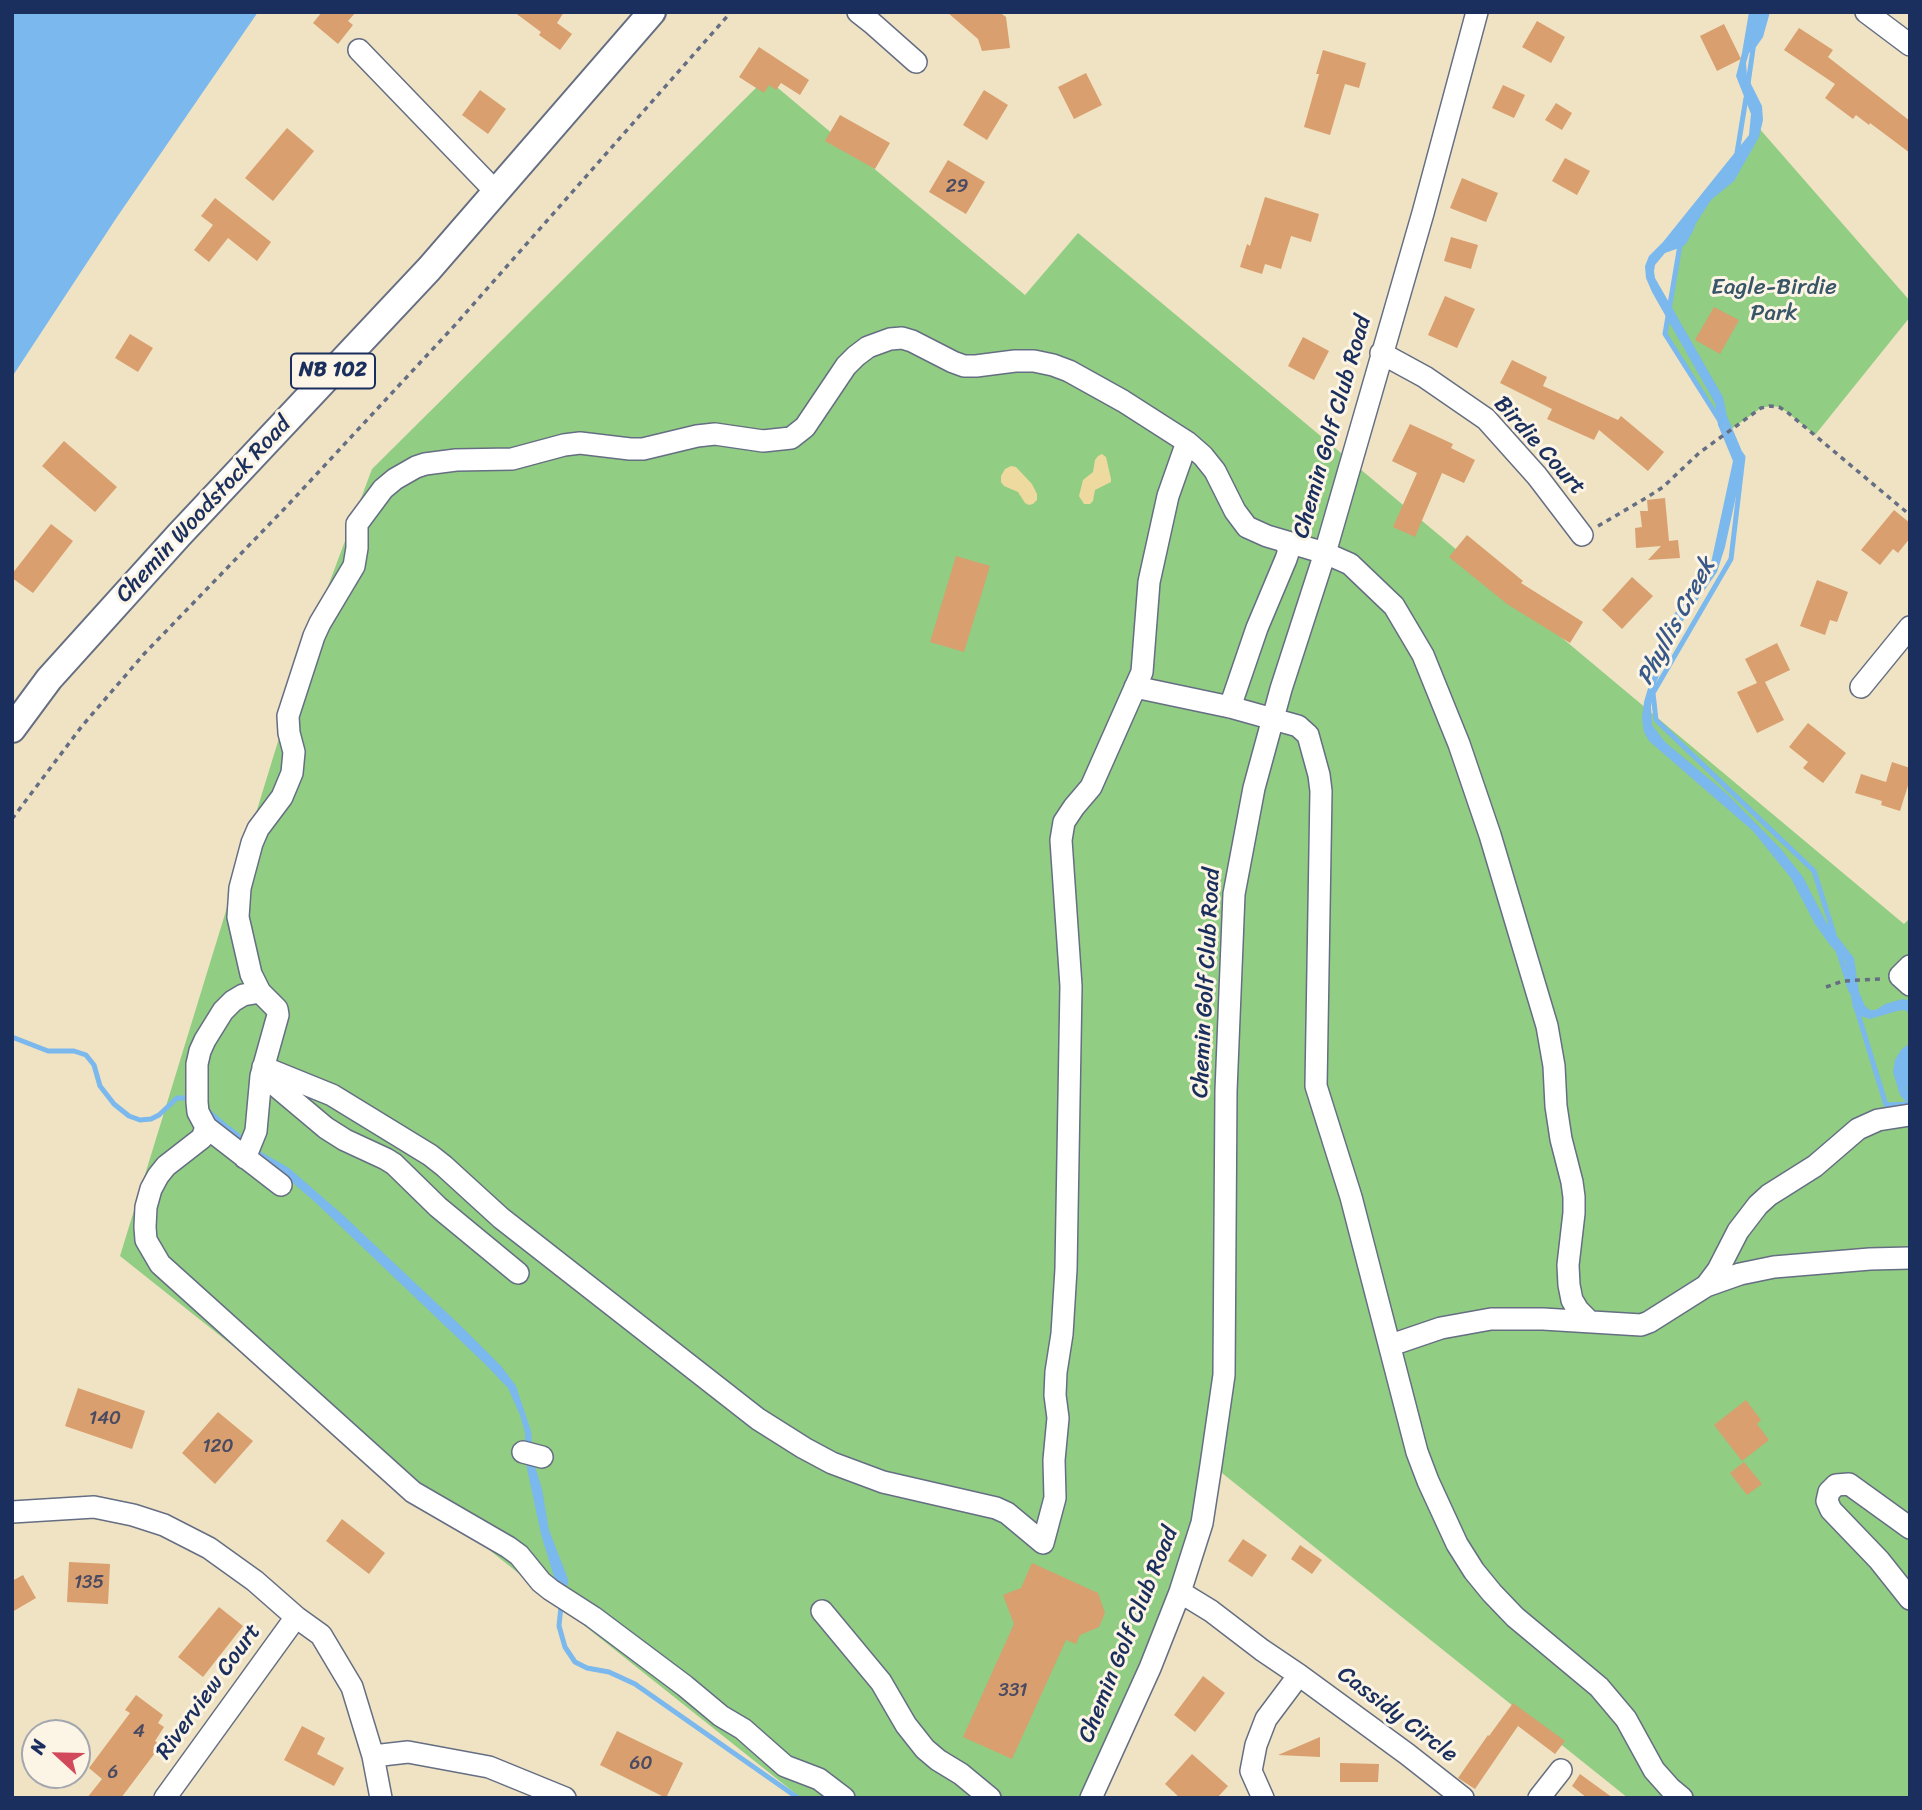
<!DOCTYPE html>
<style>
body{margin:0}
#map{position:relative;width:1922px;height:1810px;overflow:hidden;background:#efe3c4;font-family:Sriracha,sans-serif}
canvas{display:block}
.frame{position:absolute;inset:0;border:14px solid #1b2f5e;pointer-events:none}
.north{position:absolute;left:21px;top:1719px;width:70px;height:70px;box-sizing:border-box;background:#fcf5e5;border:2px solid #a2a6af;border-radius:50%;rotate:292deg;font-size:19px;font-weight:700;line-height:28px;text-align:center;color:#1b2f5e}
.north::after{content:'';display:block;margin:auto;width:24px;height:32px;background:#d1495b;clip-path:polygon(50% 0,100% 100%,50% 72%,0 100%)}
</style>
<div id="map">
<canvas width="1922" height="1810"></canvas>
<div class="frame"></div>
<div class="north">N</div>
</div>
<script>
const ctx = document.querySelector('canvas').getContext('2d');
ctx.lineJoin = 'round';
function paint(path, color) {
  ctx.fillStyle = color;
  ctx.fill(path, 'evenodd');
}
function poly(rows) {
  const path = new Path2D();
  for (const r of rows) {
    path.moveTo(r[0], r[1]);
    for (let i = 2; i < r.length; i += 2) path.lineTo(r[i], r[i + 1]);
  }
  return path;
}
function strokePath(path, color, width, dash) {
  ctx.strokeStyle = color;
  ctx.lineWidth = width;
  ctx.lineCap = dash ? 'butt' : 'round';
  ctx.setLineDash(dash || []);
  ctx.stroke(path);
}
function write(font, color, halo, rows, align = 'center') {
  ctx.font = font + ' Sriracha,sans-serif';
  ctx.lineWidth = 6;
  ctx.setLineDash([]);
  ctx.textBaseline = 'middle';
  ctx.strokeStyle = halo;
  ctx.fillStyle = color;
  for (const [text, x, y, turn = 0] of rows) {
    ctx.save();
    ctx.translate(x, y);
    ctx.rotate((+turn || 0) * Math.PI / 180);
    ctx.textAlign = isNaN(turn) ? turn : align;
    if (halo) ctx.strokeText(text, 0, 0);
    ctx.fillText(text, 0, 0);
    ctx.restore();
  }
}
paint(poly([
 [766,78,1025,295,1078,233,1904,924,1910,918,1910,1798,1628,1798,1212,1465,1202,1523,1091,1798,801,1798,120,1256,315,621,372,469],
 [1758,127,1910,301,1910,317,1815,435,1787,412,1779,407,1770,406,1761,408,1727,432,1665,334,1679,247]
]), '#91cd83');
paint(poly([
 [1102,454,1106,457,1111,479,1111,482,1095,490,1093,501,1090,504,1084,504,1079,496,1083,480,1093,472,1095,460,1098,456],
 [1011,466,1016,467,1032,484,1037,494,1037,500,1033,504,1029,505,1025,503,1018,492,1004,486,1001,482,1001,476,1005,469]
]), '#eeda9e');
paint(poly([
 [12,12,258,12,117,217,12,377],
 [1749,12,1770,12,1763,37,1756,47,1749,53,1746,63,1747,76,1762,106,1763,120,1759,137,1734,181,1700,209,1694,229,1686,244,1682,247,1665,253,1655,265,1654,271,1655,278,1723,397,1727,416,1741,449,1743,464,1725,547,1717,572,1678,628,1656,683,1651,706,1652,725,1665,742,1726,793,1781,849,1803,877,1826,922,1854,958,1859,992,1865,1006,1870,1010,1876,1010,1885,1004,1903,999,1910,1001,1910,1014,1905,1010,1897,1011,1870,1019,1861,1016,1853,1008,1845,961,1830,945,1815,924,1791,878,1753,831,1649,741,1644,732,1642,718,1644,702,1662,641,1677,609,1711,563,1733,461,1718,425,1715,403,1652,292,1646,278,1645,266,1649,256,1663,242,1749,135,1751,114,1736,76,1742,53],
 [1910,1043,1910,1079,1907,1088,1910,1093,1910,1106,1900,1095,1893,1072,1895,1060,1901,1050],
 [230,1126,263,1153,289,1168,343,1215,462,1327,501,1366,516,1386,531,1431,534,1463,542,1489,549,1530,568,1579,568,1584,565,1590,558,1590,541,1534,525,1459,525,1433,520,1415,508,1388,484,1363,315,1202,280,1172,224,1133]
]), '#7ab8ed');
strokePath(poly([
 [1748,84,1754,42],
 [1737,153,1746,98],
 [1694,222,1708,200],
 [1680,245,1665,334,1720,421],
 [1738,450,1743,457,1731,559,1653,693,1656,720,1814,871,1834,934],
 [1838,950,1851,991],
 [1856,1007,1886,1105,1910,1104],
 [12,1037,48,1051,74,1051,86,1055,94,1065,100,1086,114,1104,129,1116,140,1120,151,1119,159,1115,177,1098,187,1098],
 [208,1111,232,1132],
 [561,1606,559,1626,565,1647,575,1662,587,1668,609,1672,635,1684,798,1798]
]), '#7ab8ed', 5);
paint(poly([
 [322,12,356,12,348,21,353,25,338,44,313,23],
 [514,12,564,12,557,23,572,34,560,50,539,35,541,32],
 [947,12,999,12,1006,17,1010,48,982,51,978,39],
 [1537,21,1565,37,1551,63,1522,47],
 [1724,24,1741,59,1717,71,1700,36],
 [1799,28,1833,50,1828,57,1910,121,1910,153,1870,123,1869,125,1856,115,1853,119,1825,98,1835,84,1784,50],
 [759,47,809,80,800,95,781,83,776,90,769,85,764,93,739,77],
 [1323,50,1366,63,1359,88,1345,84,1330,135,1304,127,1319,74,1316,74],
 [1086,73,1102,105,1074,119,1058,87],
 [1503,85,1525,95,1514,118,1492,108],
 [480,90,506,109,488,134,462,115],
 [984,90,1008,105,987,140,963,125],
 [1556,103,1572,113,1562,130,1545,120],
 [840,115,890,143,875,169,825,141],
 [287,128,314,151,273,201,245,178],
 [1565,158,1590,171,1577,195,1552,181],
 [948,160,985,182,966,214,929,192],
 [1462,178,1498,193,1486,222,1450,208],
 [1265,197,1319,214,1311,242,1291,236,1281,269,1265,264,1262,274,1240,267,1247,244,1250,246],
 [215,198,271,242,257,261,228,238,209,262,194,250,213,225,201,216],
 [1451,237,1478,245,1471,269,1444,261],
 [1445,296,1475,309,1457,348,1428,335],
 [1714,307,1739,320,1720,354,1695,340],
 [130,334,153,348,138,372,115,358],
 [1303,337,1329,351,1314,380,1288,366],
 [1512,360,1547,377,1543,386,1618,420,1621,416,1664,452,1648,471,1599,430,1594,440,1547,419,1552,409,1500,383],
 [1410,424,1453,444,1451,448,1475,460,1464,483,1442,473,1415,537,1393,527,1417,473,1392,461],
 [64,441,117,487,95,512,42,466],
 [1665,498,1669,541,1678,540,1680,558,1648,560,1661,546,1636,548,1635,528,1642,527,1640,511,1648,511,1647,500],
 [1894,510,1910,523,1910,538,1898,553,1893,549,1880,565,1861,550],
 [51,524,73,541,33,593,12,578,12,574],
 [1467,535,1523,581,1521,583,1583,622,1570,643,1507,604,1449,557],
 [956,556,990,566,964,652,930,642],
 [1632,577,1653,596,1622,629,1602,610],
 [1817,580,1848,592,1837,622,1830,620,1825,635,1800,626],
 [1777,643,1790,670,1765,682,1784,720,1757,733,1737,692,1757,683,1745,659],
 [1808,723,1846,753,1823,783,1803,768,1808,762,1789,747],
 [1892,762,1910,768,1910,779,1900,811,1881,805,1882,801,1855,793,1861,774,1886,782],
 [78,1388,145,1411,132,1449,65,1426],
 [1746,1400,1761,1420,1757,1424,1769,1440,1742,1461,1714,1425],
 [218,1412,253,1441,215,1484,182,1453],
 [1744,1462,1762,1484,1747,1495,1730,1473],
 [342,1519,385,1553,369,1574,326,1541],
 [1243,1539,1267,1555,1252,1577,1228,1561],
 [1300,1545,1322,1560,1312,1574,1291,1559],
 [69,1562,110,1564,108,1604,67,1602],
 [1032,1563,1098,1593,1105,1613,1099,1627,1080,1635,1076,1644,1066,1640,1012,1759,963,1737,1014,1624,1003,1595,1021,1588],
 [23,1575,36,1598,12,1612,12,1581],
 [219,1607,243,1626,203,1677,178,1657],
 [1203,1676,1225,1693,1195,1732,1174,1715],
 [136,1695,163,1715,158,1723,164,1727,155,1741,161,1745,121,1798,87,1798,102,1779,89,1768,130,1713,125,1710],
 [1513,1703,1565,1741,1555,1754,1518,1726,1475,1789,1458,1778,1488,1735,1489,1736],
 [302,1726,325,1738,317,1754,344,1768,334,1786,284,1760],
 [617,1731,683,1763,666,1798,600,1765],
 [1320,1737,1320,1757,1278,1755],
 [1192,1754,1228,1786,1217,1798,1180,1798,1165,1784],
 [1340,1763,1379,1764,1378,1782,1340,1782],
 [1580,1774,1613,1798,1587,1798,1572,1786]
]), '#d99f6e');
const minor = poly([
 [858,12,872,23,916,62],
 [1866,12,1910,45],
 [359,50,496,192],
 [1381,353,1425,377,1486,419,1537,476,1582,535],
 [1135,687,1230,707,1273,719,1298,726,1308,735,1319,775,1321,791,1316,1086,1351,1197,1417,1452,1428,1481,1457,1544,1474,1571,1492,1593,1515,1617,1599,1687,1626,1719,1654,1770,1670,1788,1682,1798],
 [1861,687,1910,627],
 [1230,707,1257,628,1286,559,1289,550,1284,541],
 [1910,966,1900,976,1910,985],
 [260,992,243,995,233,1001,223,1011,205,1040,200,1051,197,1064,197,1102,198,1112,206,1127,281,1185],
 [263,1067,332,1095,430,1155,444,1166,501,1218,758,1419,804,1448,832,1463,883,1482,996,1508,1007,1513,1043,1543,1055,1498,1054,1460,1058,1418,1055,1395,1056,1372,1062,1334,1066,1269,1071,986,1061,840,1064,822,1074,807,1091,787,1142,672,1149,582,1168,496,1187,442],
 [264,1069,276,1086,326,1128,345,1140,386,1159,394,1164,438,1207,518,1273],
 [206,1127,202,1138,166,1166,158,1176,151,1189,146,1207,145,1227,146,1240,160,1264,413,1492,508,1547,519,1555,541,1582,551,1590,593,1617,685,1686,721,1716,743,1729,785,1766,819,1779,844,1798],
 [245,1158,256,1131,261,1076,278,1015,277,1009,260,992,251,974,238,917,240,888,252,843,258,829,282,797,292,773,294,752,289,733,288,716,314,636,320,623,354,566,357,548,357,524,383,489,395,479,416,467,425,464,456,460,512,459,564,445,580,443,630,449,643,449,697,436,715,434,763,441,791,438,805,427,846,366,856,356,868,347,890,339,902,338,912,341,953,362,964,366,976,366,1015,361,1034,361,1053,365,1069,371,1123,401,1187,442,1203,456,1215,471,1235,511,1247,527,1267,536,1325,553,1350,564,1394,606,1423,655,1459,744,1490,835,1547,1026,1554,1066,1556,1106,1561,1139,1572,1182,1574,1197,1574,1213,1568,1265,1569,1285,1572,1300,1578,1310,1589,1321],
 [1706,1286,1718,1270,1738,1231,1758,1205,1769,1195,1815,1166,1858,1129,1878,1120,1910,1115],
 [1391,1345,1441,1328,1491,1319,1543,1319,1641,1325,1649,1322,1706,1286,1740,1274,1774,1267,1870,1259,1910,1258],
 [523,1452,542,1457],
 [12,1512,94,1507,133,1515,164,1525,209,1548,255,1581,296,1617,321,1635,352,1687,373,1756,381,1798],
 [1910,1528,1849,1484,1836,1485,1829,1492,1827,1501,1831,1510,1879,1560,1910,1599],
 [1180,1592,1211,1611,1262,1650,1299,1675],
 [822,1611,881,1682,906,1725,925,1749,938,1760,961,1774,990,1798],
 [373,1756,408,1752,489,1767,565,1798],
 [165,1798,296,1617],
 [1091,1798,1150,1668,1180,1592,1202,1523,1211,1465,1224,1375,1226,1091,1234,894,1254,788,1281,689,1325,553,1423,213,1477,12],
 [1263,1798,1251,1771,1256,1745,1266,1719,1299,1675,1407,1754,1463,1798],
 [1539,1798,1561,1770]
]);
const major = poly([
 [12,729,49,679,179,535,429,269,652,12]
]);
strokePath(minor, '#656e82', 24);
strokePath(major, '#656e82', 30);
strokePath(poly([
 [1598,526,1646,498,1663,487,1699,453,1761,408,1770,406,1779,407,1787,412,1910,515],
 [12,819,82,726,144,654,287,506,456,324,731,12],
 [1826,987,1843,981,1881,979]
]), '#656e82', 3.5, [5, 5]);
strokePath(minor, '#fff', 21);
strokePath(major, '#fff', 26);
write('19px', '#4a4b62', null, [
 ["29",957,187],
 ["140",105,1419],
 ["120",218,1447],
 ["135",89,1583],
 ["331",1013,1691],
 ["4",139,1732],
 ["60",641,1764],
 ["6",113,1773]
]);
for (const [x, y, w] of [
 [333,371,84]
]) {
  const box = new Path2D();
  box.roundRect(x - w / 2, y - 17.5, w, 35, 5);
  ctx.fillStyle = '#fcf5e5';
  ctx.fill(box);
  strokePath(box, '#1b2f5e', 2);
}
write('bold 21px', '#1b2f5e', null, [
 ["NB 102",333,371]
]);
write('23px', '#385667', '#fcf5e5', [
 ["Eagle-Birdie",1774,288],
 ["Park",1774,314]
]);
write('23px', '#1b2f5e', '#fcf5e5', [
 ["Chemin Golf Club Road",1333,427,-74],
 ["Birdie Court",1539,446,48],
 ["Chemin Woodstock Road",204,510,-47],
 ["Chemin Golf Club Road",1207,983,-87],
 ["Chemin Golf Club Road",1129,1635,-68],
 ["Riverview Court",209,1692,-54],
 ["Cassidy Circle",1397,1715,37]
]);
write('italic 24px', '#385889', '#fcf5e5', [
 ["Phyllis Creek",1677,622,-62]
]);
</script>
